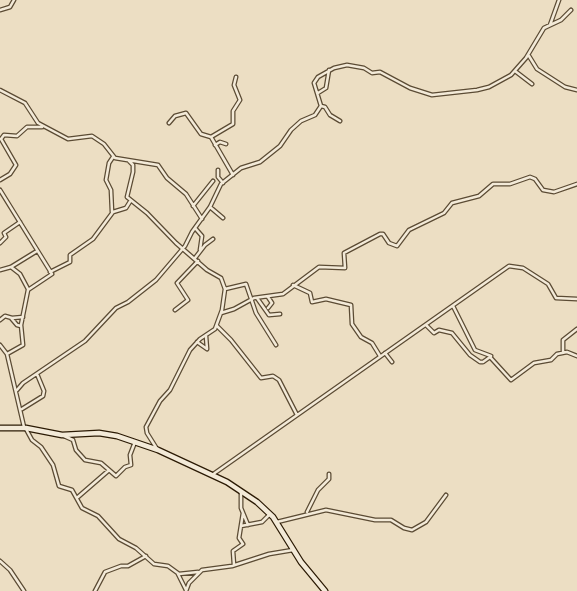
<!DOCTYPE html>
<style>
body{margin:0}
canvas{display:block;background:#ecdec3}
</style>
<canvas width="577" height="591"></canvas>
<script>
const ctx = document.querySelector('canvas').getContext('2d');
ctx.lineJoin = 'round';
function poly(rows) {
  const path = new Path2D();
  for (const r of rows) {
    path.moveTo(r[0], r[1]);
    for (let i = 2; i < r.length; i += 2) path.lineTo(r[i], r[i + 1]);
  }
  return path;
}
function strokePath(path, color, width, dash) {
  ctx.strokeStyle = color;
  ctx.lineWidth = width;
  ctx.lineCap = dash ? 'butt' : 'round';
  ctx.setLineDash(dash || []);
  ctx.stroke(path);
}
const street = poly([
 [0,10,10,7,14,0],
 [550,25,559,0],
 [529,56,537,69,565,87,577,90],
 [515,71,532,84],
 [0,90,25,103,38,123,68,139,92,136,104,144,115,158,158,165,167,178,186,194,202,219],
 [318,93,326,88,329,70],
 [321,106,325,107,330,115,340,121],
 [169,123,175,116,186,113,201,134,211,137,233,175],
 [211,137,233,124,233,111,240,100,234,85,236,77],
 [1,139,4,135,17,136,27,127,42,127],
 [215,145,220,142,226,144],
 [129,161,133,165,133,172,127,197,147,213,176,243,207,270,221,278,225,289,222,310,215,329,200,339,190,350,170,390,160,401,146,427,147,433,157,449],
 [218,170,218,177,223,183],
 [0,180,10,174,16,165,1,139],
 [0,190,52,274,28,290,21,325,23,345,7,354],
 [193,206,213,181],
 [210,207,223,218],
 [112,212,111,190,106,180,109,163,113,157],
 [195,228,202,236,200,250],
 [0,243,6,237,4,233,20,222],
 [195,258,205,245,213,239],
 [11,267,20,274,28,289],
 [0,270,11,267,37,251],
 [50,272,70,262,70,255,93,239,113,212,126,208,131,200],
 [293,285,310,293,312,302,326,299,351,305,352,324,361,337,372,343,380,356],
 [225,289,246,284,256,313,276,345],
 [268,297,272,303,268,308],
 [257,298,269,315,280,314],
 [453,306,475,350,491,356],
 [175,310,188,300,177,283,198,261],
 [221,313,234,309,254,298,283,294,319,267,345,268,344,253,380,234,383,234,389,243,397,246,409,230,444,213,452,203,479,196,493,184,510,184,530,177,535,179,543,190,554,192,577,184],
 [11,318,17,325,21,326],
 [0,320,5,316,12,318,23,317],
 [426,325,434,333,439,330,452,333,470,355,480,362,483,362,490,357,511,380,534,363,551,360,557,354,567,352,577,356],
 [217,326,231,340,261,378,273,376,279,380,297,415],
 [197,342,207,349,206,336],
 [0,345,7,354,24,427],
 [563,352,563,340,577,329],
 [385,353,392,362],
 [17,390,23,383,85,341,116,308,128,302,156,280,185,246,192,232,210,207,221,184,241,168,260,162,280,146,291,130,301,121,315,115,321,106,314,83,318,77,334,68,347,65,364,68,372,73,380,72,410,88,432,95,477,90,489,87,511,75,526,58,544,28,561,20,571,10],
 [22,409,43,396,44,391,37,374],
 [26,429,32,440,41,447,53,465,59,486,72,490,82,508,98,516,119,539,136,548,154,564,168,566,179,574,198,572],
 [64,436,73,440,76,450,85,460,101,463,116,476,125,467,131,465,130,455,135,442],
 [212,475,509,266,523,268,548,284,556,298,577,299],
 [241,492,241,508,248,525],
 [78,497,108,471],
 [307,512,318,490,329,479,329,474],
 [277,522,326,510,375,520,391,520,404,528,412,530,426,522,446,495],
 [241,526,262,522,270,514],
 [0,561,10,570,24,591],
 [234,565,233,551,243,544,239,538,243,513],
 [178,574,186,590],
 [95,591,105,572,121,566,128,566,146,556],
 [186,591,189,583,202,570,232,566,269,554,293,550]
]);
const secondary = poly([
 [0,428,26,428,62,435,99,433,117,436,158,450,227,482,257,502,273,517,301,562,325,591]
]);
strokePath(street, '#5b4b34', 5);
strokePath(secondary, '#2b1a04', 7);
strokePath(street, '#f3ead8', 2.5);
strokePath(secondary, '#f3ead8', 4.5);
</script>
